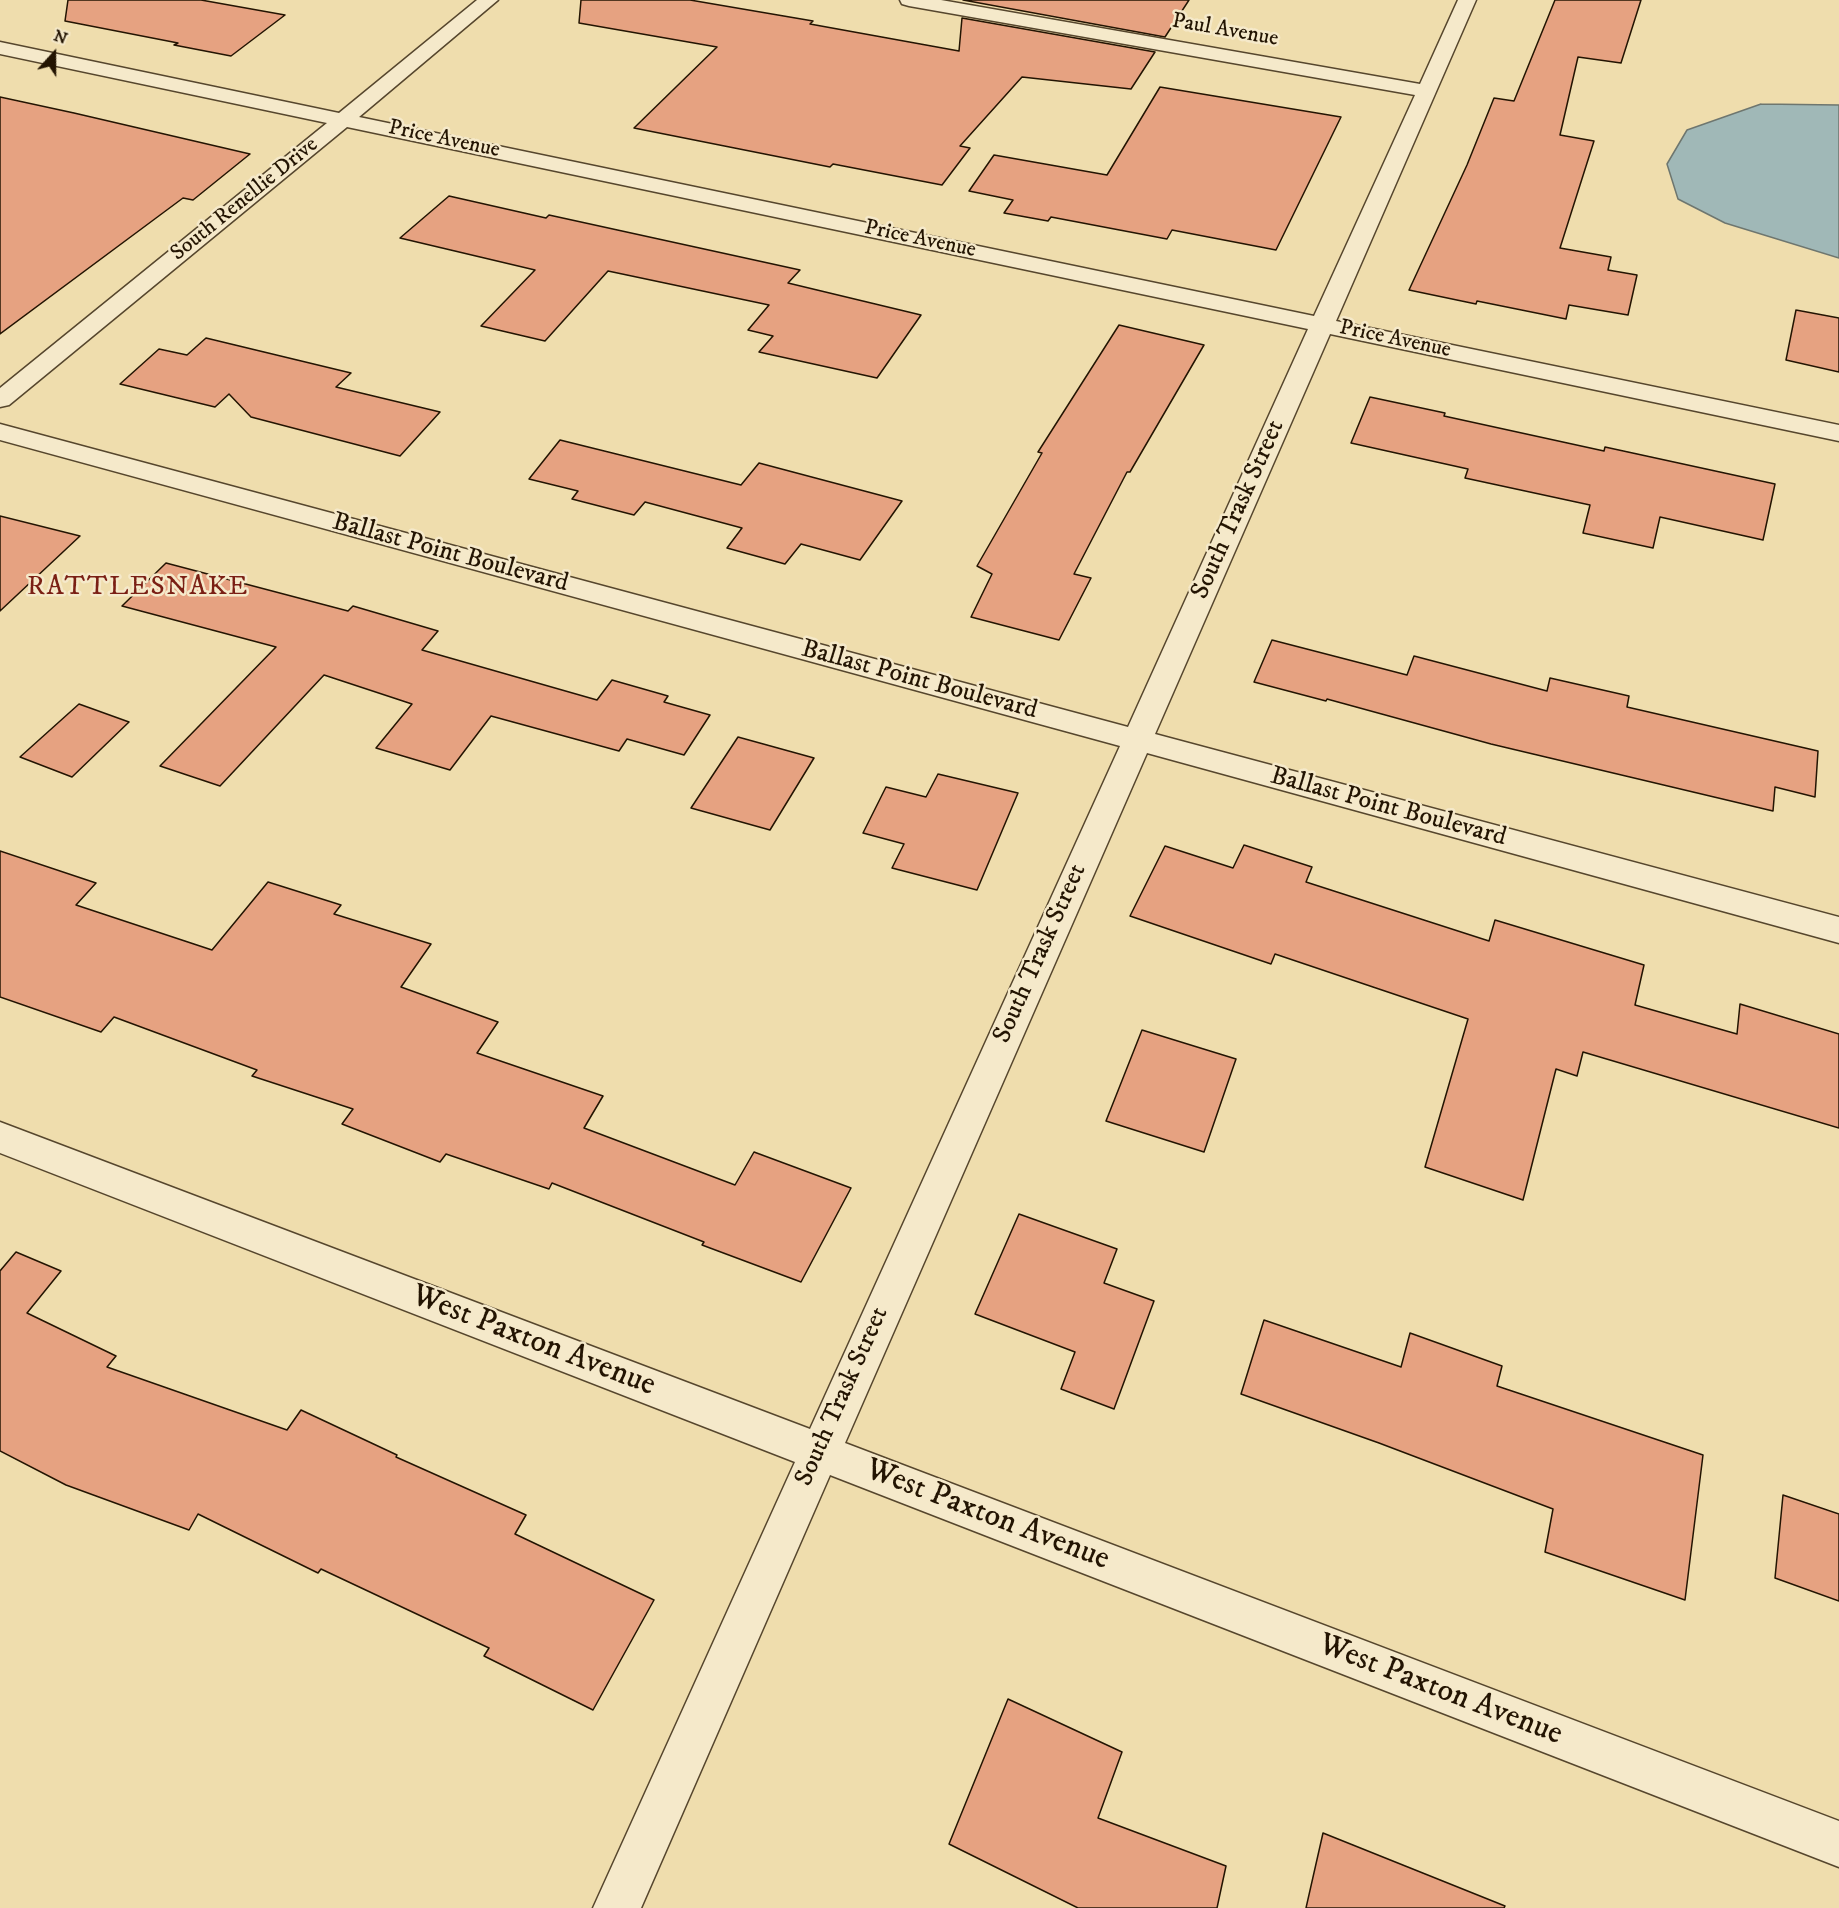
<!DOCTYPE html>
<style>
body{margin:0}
#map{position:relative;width:1839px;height:1908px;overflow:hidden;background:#efddad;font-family:"IM FELL DW Pica",serif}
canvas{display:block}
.north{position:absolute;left:24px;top:24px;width:60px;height:60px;-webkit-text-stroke:4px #f5e9ca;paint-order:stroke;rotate:21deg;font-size:16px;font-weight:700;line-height:24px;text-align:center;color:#231402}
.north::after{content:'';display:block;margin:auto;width:21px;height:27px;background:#231402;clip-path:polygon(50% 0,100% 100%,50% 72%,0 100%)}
</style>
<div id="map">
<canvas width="1839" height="1908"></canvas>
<div class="north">N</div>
</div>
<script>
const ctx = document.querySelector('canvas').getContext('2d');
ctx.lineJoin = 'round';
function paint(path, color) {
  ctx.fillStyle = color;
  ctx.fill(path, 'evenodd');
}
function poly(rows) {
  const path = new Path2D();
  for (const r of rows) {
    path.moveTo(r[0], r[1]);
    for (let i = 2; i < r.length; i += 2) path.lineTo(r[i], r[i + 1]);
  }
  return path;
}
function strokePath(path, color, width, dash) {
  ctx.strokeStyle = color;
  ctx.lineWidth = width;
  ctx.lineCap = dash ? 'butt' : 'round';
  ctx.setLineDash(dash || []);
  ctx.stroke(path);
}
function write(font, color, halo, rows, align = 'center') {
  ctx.font = font + ' "IM FELL DW Pica",serif';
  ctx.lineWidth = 5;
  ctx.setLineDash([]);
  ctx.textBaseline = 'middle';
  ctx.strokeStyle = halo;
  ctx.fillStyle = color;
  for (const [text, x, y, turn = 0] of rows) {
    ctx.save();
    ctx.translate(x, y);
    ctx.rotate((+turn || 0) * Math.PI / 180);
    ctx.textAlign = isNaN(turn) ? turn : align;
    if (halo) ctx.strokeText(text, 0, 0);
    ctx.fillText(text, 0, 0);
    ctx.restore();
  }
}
const water = poly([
 [1761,104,1839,105,1839,258,1725,223,1678,199,1667,164,1687,130,1761,104]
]);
paint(water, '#a0b8b7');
strokePath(water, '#6e766f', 1.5);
const building = poly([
 [68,0,201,0,285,15,231,56,174,45,178,43,65,21,68,0],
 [581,0,690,0,813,21,810,24,959,51,962,18,1155,52,1131,89,1022,77,960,146,970,148,942,185,833,164,830,167,634,128,717,47,579,23,581,0],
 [963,0,1189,0,1165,37,963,0],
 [1555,0,1641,0,1621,63,1578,57,1560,135,1594,141,1560,248,1611,257,1608,270,1637,275,1628,315,1569,305,1566,319,1477,301,1476,304,1409,290,1467,165,1494,98,1514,101,1555,0],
 [1160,87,1341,117,1276,250,1172,230,1167,239,1051,217,1048,221,1004,213,1013,200,969,191,994,155,1107,175,1160,87],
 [0,97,74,113,250,154,193,200,183,198,0,334,0,97],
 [449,196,546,218,549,215,800,270,788,283,921,315,877,378,759,352,773,336,748,330,769,305,608,271,545,341,481,326,535,270,400,238,449,196],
 [1796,310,1839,318,1839,372,1786,360,1796,310],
 [1119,325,1204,345,1130,472,1127,472,1074,574,1091,578,1059,640,971,617,992,574,977,566,1042,453,1038,452,1119,325],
 [206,338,351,373,336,387,440,412,400,456,251,417,229,394,215,407,120,384,159,349,187,355,206,338],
 [1370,397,1445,413,1444,416,1604,451,1605,447,1775,484,1763,540,1660,517,1653,548,1583,533,1590,505,1465,478,1468,469,1351,443,1370,397],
 [560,440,741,485,759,463,902,501,860,560,801,544,785,564,727,548,742,528,645,502,634,515,572,499,578,491,529,479,560,440],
 [0,516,80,536,0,611,0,516],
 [166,563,348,611,353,606,438,631,422,650,597,700,612,680,668,696,664,702,710,715,684,755,627,739,619,751,491,716,450,770,376,748,412,704,324,675,220,786,160,766,276,647,122,606,166,563],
 [1272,640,1407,675,1414,656,1547,691,1550,678,1629,696,1627,707,1818,751,1815,797,1775,787,1773,811,1491,744,1327,699,1326,701,1254,682,1272,640],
 [79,704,129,722,72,777,20,757,79,704],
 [738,737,814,758,770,830,691,808,738,737],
 [938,774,1018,793,977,890,892,868,904,844,863,833,886,787,926,797,938,774],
 [1244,845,1312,867,1306,882,1489,941,1495,920,1644,965,1635,1005,1737,1034,1740,1004,1839,1034,1839,1128,1583,1052,1577,1076,1556,1069,1523,1200,1425,1167,1468,1019,1275,954,1271,964,1130,916,1165,846,1233,868,1244,845],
 [0,851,96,883,76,905,212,950,268,882,341,905,334,914,431,944,401,987,498,1022,477,1053,603,1096,584,1128,735,1185,754,1152,851,1188,801,1282,702,1245,704,1242,552,1183,549,1189,446,1154,440,1162,342,1124,353,1109,252,1076,257,1070,114,1017,101,1032,0,997,0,851],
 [1142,1030,1236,1059,1204,1152,1106,1121,1142,1030],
 [1019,1214,1117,1249,1104,1283,1154,1301,1114,1409,1061,1389,1075,1352,975,1314,1019,1214],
 [16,1252,61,1271,27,1313,116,1356,107,1367,287,1430,301,1410,397,1455,396,1457,526,1515,515,1534,654,1600,593,1710,484,1656,489,1648,321,1569,318,1573,198,1514,189,1530,66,1485,0,1451,0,1271,16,1252],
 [1264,1320,1401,1367,1410,1333,1502,1366,1497,1386,1703,1455,1685,1600,1545,1552,1553,1509,1379,1443,1241,1394,1264,1320],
 [1783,1495,1839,1514,1839,1601,1775,1578,1783,1495],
 [1008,1699,1122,1752,1098,1818,1226,1866,1217,1908,1078,1908,949,1844,1008,1699],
 [1323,1833,1505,1906,1504,1908,1306,1908,1323,1833]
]);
paint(building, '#e6a281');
strokePath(building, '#231402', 1.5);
const minor = poly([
 [477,0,498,0,359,117,1314,316,1415,95,909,6,902,4,900,0,941,0,1420,84,1458,0,1476,0,1336,321,1839,425,1839,441,1330,334,1155,734,1839,917,1839,943,1147,753,845,1443,1839,1821,1839,1867,830,1475,641,1908,593,1908,795,1462,0,1153,0,1122,810,1429,1120,746,0,440,0,424,1128,727,1308,329,347,127,9,405,0,407,0,388,327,123,0,54,0,42,339,113,477,0]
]);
strokePath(minor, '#56462d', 3);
paint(minor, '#f5e9ca');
write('22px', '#231402', '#f5e9ca', [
 ["Paul Avenue",1225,31,10],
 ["Price Avenue",444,140,12],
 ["South Renellie Drive",245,200,-39],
 ["Price Avenue",920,240,12],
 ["Price Avenue",1395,340,12]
]);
write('26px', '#231402', '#f5e9ca', [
 ["South Trask Street",1239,510,-66],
 ["Ballast Point Boulevard",450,554,15],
 ["Ballast Point Boulevard",919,681,15],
 ["Ballast Point Boulevard",1388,808,15],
 ["South Trask Street",1041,954,-66],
 ["South Trask Street",843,1397,-66]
]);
ctx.letterSpacing = '1.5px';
write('27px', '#7a1f14', '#f5e9ca', [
 ["RATTLESNAKE",138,588]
]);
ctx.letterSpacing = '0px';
write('32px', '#231402', '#f5e9ca', [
 ["West Paxton Avenue",533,1342,21],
 ["West Paxton Avenue",987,1516,21],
 ["West Paxton Avenue",1440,1691,21]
]);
</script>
